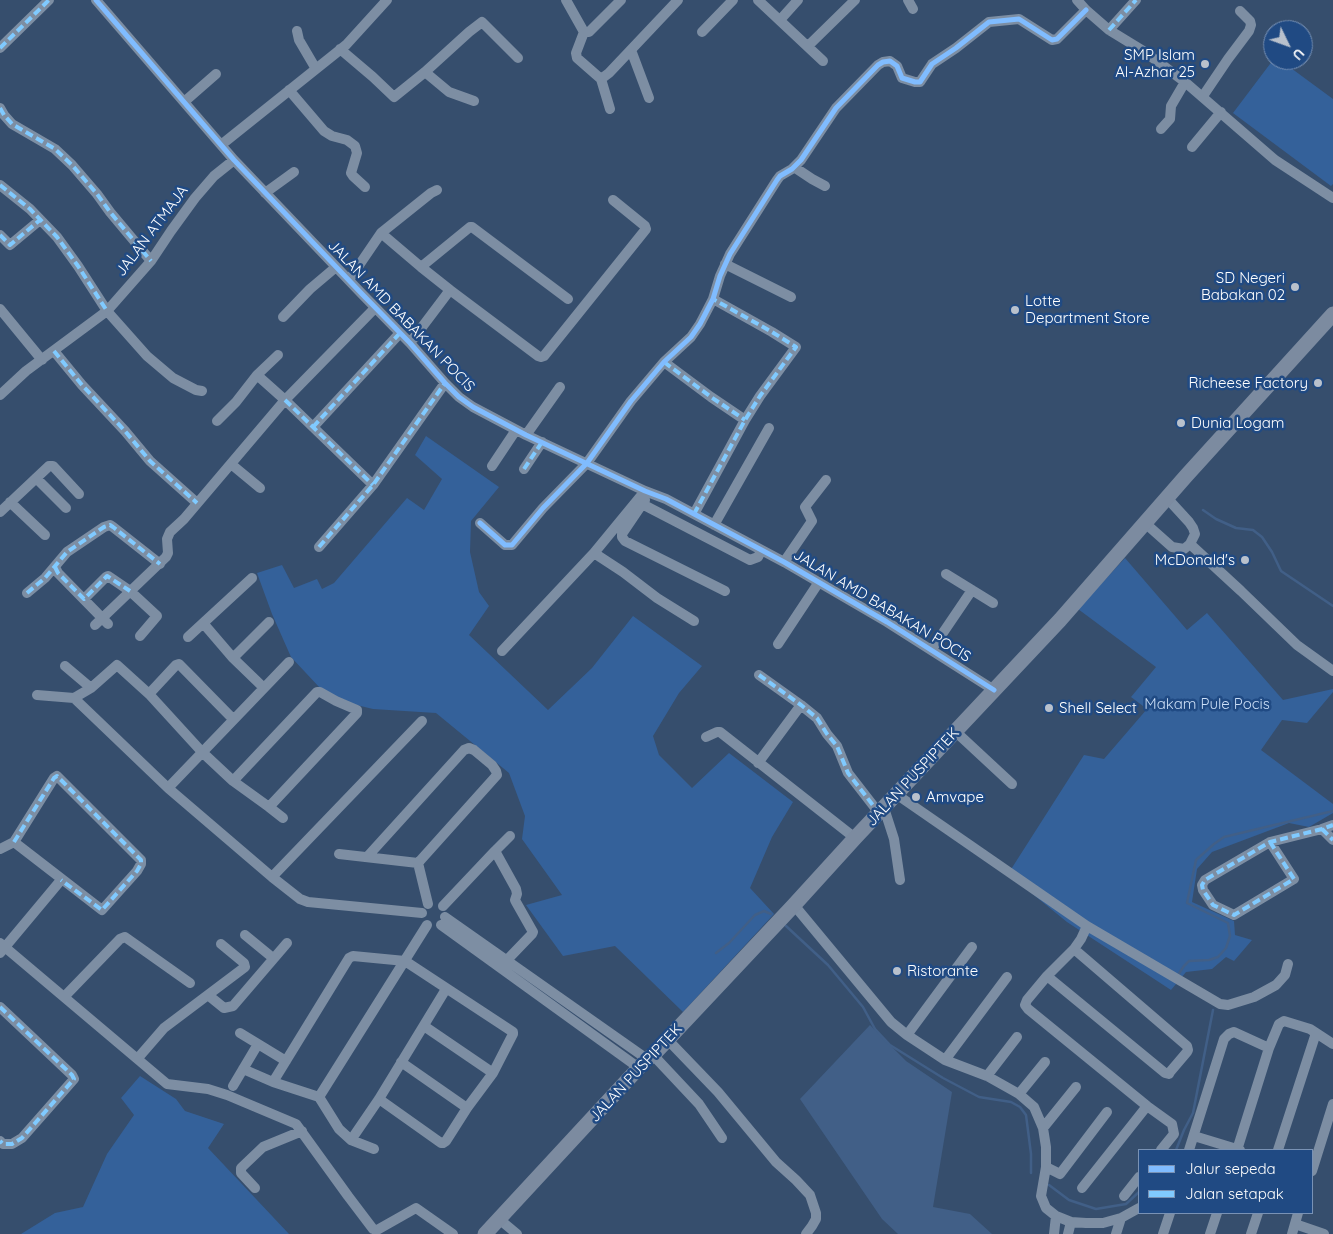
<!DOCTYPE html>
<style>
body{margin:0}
#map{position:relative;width:1333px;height:1234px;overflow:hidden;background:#364e6d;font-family:Quicksand,sans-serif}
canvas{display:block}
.legend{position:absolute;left:1138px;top:1149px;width:175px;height:65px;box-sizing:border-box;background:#204a83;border:1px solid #7992b5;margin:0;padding:6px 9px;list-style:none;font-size:15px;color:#fff}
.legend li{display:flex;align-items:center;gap:10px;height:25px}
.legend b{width:25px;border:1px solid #7992b5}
.north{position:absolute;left:1263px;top:20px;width:50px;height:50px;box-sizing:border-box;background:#204a83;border:1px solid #7992b5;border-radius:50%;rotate:132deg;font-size:14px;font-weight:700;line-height:20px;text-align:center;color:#fff}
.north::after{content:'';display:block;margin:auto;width:18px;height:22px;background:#b9c1cc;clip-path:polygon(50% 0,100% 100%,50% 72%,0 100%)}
</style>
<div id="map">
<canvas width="1333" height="1234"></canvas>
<ul class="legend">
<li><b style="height:6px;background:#80bcff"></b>Jalur sepeda</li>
<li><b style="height:6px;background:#80caff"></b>Jalan setapak</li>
</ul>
<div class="north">U</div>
</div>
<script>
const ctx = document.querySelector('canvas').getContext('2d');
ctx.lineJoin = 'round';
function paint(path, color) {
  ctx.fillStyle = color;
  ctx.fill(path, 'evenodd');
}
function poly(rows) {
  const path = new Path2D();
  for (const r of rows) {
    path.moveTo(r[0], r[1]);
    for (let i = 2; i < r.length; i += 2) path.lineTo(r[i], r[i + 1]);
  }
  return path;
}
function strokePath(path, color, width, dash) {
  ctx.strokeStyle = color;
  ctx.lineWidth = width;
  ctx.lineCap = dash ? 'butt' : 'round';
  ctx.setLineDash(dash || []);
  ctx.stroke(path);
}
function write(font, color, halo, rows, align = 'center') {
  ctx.font = font + ' Quicksand,sans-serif';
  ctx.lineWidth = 5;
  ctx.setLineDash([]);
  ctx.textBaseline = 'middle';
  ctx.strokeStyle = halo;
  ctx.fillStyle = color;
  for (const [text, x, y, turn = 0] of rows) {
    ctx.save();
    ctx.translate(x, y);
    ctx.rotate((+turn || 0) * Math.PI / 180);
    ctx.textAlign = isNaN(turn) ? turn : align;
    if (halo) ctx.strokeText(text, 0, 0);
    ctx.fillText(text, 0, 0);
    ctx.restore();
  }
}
paint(poly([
 [1273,60,1280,60,1333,99,1333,184,1331,186,1233,113],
 [426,436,499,487,471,521,470,552,479,592,489,606,469,635,548,710,592,668,633,616,702,666,679,693,653,736,659,755,692,788,729,753,793,802,772,837,750,888,774,914,683,1012,615,946,563,956,526,905,562,895,522,839,525,816,509,773,436,713,373,709,344,702,320,688,291,657,272,614,257,573,282,565,294,588,317,579,322,589,334,583,407,498,424,510,442,479,415,455],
 [1125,558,1187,630,1207,613,1283,700,1333,689,1333,692,1307,723,1282,720,1261,750,1333,804,1333,813,1309,827,1289,823,1212,852,1197,869,1192,902,1234,921,1235,935,1252,940,1234,961,1226,957,1212,969,1186,972,1171,990,1067,922,1008,874,1084,755,1104,759,1147,709,1131,697,1156,667,1078,609],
 [140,1076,176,1099,185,1111,224,1124,208,1148,289,1234,21,1234,55,1213,83,1207,107,1154,134,1115,121,1098]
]), '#34619a');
paint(poly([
 [870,1025,906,1061,952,1092,933,1207,970,1214,992,1234,898,1234,882,1219,800,1099]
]), '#415f87');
strokePath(poly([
 [1203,510,1216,519,1236,528,1253,530,1262,537,1272,552,1281,571,1333,606],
 [786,926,828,965,863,1007,875,1029,890,1045,943,1078,979,1097,1011,1102,1020,1107,1026,1115,1031,1154,1031,1173],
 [716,953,729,943,755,915,764,911,771,914],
 [1178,975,1184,966,1189,961,1209,960,1218,957,1226,948,1230,936,1228,923,1187,903,1196,860,1214,844,1224,837,1333,811],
 [1176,1150,1184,1130,1193,1113,1213,1010],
 [1049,1185,1069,1200,1096,1209,1126,1204,1139,1192]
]), '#415f87', 2.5);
strokePath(poly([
 [96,0,234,160,362,294,410,343,445,383,459,397,473,407,526,435,645,491,666,499,784,562,887,622,994,690],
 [566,0,584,32,589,32,621,0],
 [758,0,823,61],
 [908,0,913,9],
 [1077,0,1086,10,1109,30,1145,52,1185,82,1275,160,1333,198],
 [780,20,798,0],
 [1109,30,1136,0],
 [297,31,299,40,316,69],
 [584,32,576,53,577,58,601,79,610,109],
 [702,32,733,0],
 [808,46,855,0],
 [0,48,49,0],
 [340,49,373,77,394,97,425,72,469,32,482,22,518,58],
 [631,50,649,98],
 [425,72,449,92,474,101],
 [601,79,609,73,678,0],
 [289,90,324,131,332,136,347,140,355,146,357,153,351,173,353,176,365,187],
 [1203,96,1228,59,1249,31,1251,25,1250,21,1240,11],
 [184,102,216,74],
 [0,108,4,115,12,124,55,149,72,165,97,194,110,212,151,261],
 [1161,129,1170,119,1171,106,1185,82],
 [221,145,346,45,387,0],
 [1192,147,1221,112],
 [794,167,812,179,825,186],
 [0,185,30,209,57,237,78,266,107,311,147,356,173,378,196,390,202,391],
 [265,193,294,172],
 [381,233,431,193,437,190],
 [0,235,10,245,40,220],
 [725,264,791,297],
 [421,267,470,227,472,227,568,299],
 [349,280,381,233,421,267,450,290],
 [0,309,42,360],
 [283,317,310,289,336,267],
 [410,343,450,290,538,356,541,357,544,356,646,229,645,226,613,200],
 [54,351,82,385,125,431,150,461,197,503],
 [278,355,257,375,285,400,375,308],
 [664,362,711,397,745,420],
 [0,395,26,371,107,311,151,261,171,231,195,198,214,176,234,160],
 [217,421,236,402,257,375],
 [313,427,400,333],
 [526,435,560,387],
 [231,464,260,488],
 [492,466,516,430],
 [524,469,542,442],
 [36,478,66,508],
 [645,500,622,534,622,537,625,541,725,591],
 [10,502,45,535],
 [642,504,750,560,758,557,761,551],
 [0,512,49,466,53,466,79,494],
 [694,514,745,420,760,396,796,347,772,332,713,299],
 [480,523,505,545,512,545,543,508,587,463,631,401,664,362,691,337,700,324,713,299,720,276,730,254,777,180,780,176,792,169,801,160,836,108,878,65,883,62,890,61,897,66,902,78,915,82,920,82,932,64,956,48,989,22,1019,19,1052,40,1057,39,1086,10],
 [1145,523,1172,547,1184,549,1190,544,1195,534,1193,528,1189,522,1167,498],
 [714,525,769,428],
 [1190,544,1241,591,1297,645,1333,671],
 [319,547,373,485,445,383],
 [594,553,623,572,657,598,694,621],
 [784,562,812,521,805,507,826,480],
 [55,567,58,573,108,624],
 [946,574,993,603],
 [27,593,45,578,67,552,104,527,110,525,113,527,160,564],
 [84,599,106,577,108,576,130,591,157,616,140,636],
 [203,623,233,658,264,688],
 [95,625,166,557,168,553,167,539,170,532,184,519,285,400,373,485],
 [188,637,252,578],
 [778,644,819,582],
 [932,649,972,590],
 [502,651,594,553,645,491],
 [233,658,269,622],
 [65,666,91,688],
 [759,675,801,705,817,718,827,734,837,746,848,773,879,813],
 [149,694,176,665,179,664,233,719],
 [37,695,74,698,91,688,117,665,149,694,202,752,233,781,269,807,283,818],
 [74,698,168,788,272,877,300,899,308,902,422,913],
 [956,732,1012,784],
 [706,737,717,732,720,732,855,838],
 [758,763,801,705],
 [233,781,317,692,320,692,336,701,357,710,357,713,269,807],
 [168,788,289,662],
 [896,794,1087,926,1220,1004,1228,1005,1254,997,1276,985,1285,975,1288,964],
 [884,808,894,839,900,880],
 [1322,829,1333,840],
 [1270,842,1294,879,1234,915,1213,905,1203,890,1202,885,1205,880,1270,842,1322,829,1333,825],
 [0,849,14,842,102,910,137,871,141,864,141,860,57,776,54,778,14,842],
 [495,851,516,889,517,894,515,900,516,902,533,932,532,934,507,960],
 [339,854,418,863,428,904],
 [367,857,464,750,469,748,474,750,492,765,496,771,497,775,418,863],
 [272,877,422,721],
 [794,905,891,1022,907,1035,945,1060,987,1076,1019,1094,1034,1107,1043,1128,1046,1147,1046,1167,1041,1196,1046,1208,1056,1216,1071,1222,1086,1223,1103,1223,1121,1218,1139,1208],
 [443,906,495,851,510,836],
 [445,917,647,1059],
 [441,925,639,1068],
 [245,935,273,958],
 [0,943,167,1084,208,1089,227,1095,296,1124,348,1196,373,1229,377,1230,416,1208,453,1234],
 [0,953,61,880],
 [1047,976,1165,1073,1169,1074,1170,1072,1187,1052,1188,1050,1187,1046,1074,949],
 [208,995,224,1008,233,1006,287,943],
 [64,997,120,939,125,937,190,983],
 [0,1007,72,1075,74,1079,22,1138,12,1144,3,1144,0,1141],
 [424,1026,493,1073],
 [240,1033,286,1061],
 [907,1035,972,947],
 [667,1039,718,1092,776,1162,796,1180,810,1195,816,1213,816,1219,812,1226,806,1234],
 [653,1055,699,1104,722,1138],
 [138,1058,164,1028,245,967,244,963,221,944],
 [945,1060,1007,977],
 [401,1062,467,1108],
 [243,1069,273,1082,319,1097,339,1129,351,1140,374,1149],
 [987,1076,1017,1037],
 [273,1082,349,958,353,956,405,961,513,1032,513,1034,493,1073,467,1108,446,1141,443,1143,441,1143,379,1099],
 [233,1086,258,1044],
 [1019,1094,1045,1062],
 [319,1097,427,925],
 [1147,1106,1172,1124,1174,1134,1161,1150],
 [1043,1128,1076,1087],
 [1194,1136,1240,1150],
 [351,1140,379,1099,446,989],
 [1189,1150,1224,1039,1229,1034,1234,1032,1269,1048],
 [1237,1150,1269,1048,1279,1024,1284,1021,1310,1029,1333,1044],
 [1278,1150,1316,1033],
 [1046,1167,1060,1174,1107,1112],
 [1312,1171,1333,1104],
 [255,1188,241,1173,241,1168,263,1147,302,1131],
 [1082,1188,1147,1106,1028,1009,1025,1005,1027,1000,1047,976,1074,949,1081,939,1087,926],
 [1124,1196,1139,1177],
 [499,1219,517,1234],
 [1295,1224,1324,1234],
 [1054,1234,1056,1216],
 [1068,1234,1071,1222],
 [1116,1234,1121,1218],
 [1163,1234,1170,1213],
 [1210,1234,1217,1213],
 [1251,1234,1258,1213],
 [1292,1234,1298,1213]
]), '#7d8ea3', 10);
strokePath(poly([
 [485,1234,647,1059,653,1055,794,905,855,838,1060,620,1186,476,1333,314]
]), '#7c8ba0', 15);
strokePath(poly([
 [1109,30,1136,0],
 [0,48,49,0],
 [0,108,4,115,12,124,55,149,72,165,97,194,110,212,151,261],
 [0,185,30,209,57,237,78,266,107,311],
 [0,235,10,245,40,220],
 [54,351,82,385,125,431,150,461,197,503],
 [664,362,711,397,745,420],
 [285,400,373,485],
 [313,427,400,333],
 [524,469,542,442],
 [694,514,745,420,760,396,796,347,772,332,713,299],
 [319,547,373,485,445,383],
 [55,567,58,573,84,599,107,576,130,591],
 [27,593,45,578,67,552,104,527,110,525,113,527,160,564],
 [759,675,801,705,817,718,827,734,837,746,848,773,879,813],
 [1322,829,1333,840],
 [14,842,54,778,57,776,141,860,141,864,137,871,102,910,61,880],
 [1270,842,1294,879,1234,915,1213,905,1203,890,1202,885,1205,880,1270,842,1322,829,1333,825],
 [0,1007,72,1075,74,1079,22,1138,12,1144,3,1144,0,1141]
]), '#80caff', 4, [8, 4]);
strokePath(poly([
 [96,0,234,160,362,294,410,343,445,383,459,397,473,407,526,435,645,491,666,499,784,562,887,622,994,690],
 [480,523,505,545,512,545,543,508,587,463,631,401,664,362,691,337,700,324,713,299,720,276,730,254,777,180,780,176,792,169,801,160,836,108,878,65,883,62,890,61,897,66,902,78,915,82,920,82,932,64,956,48,989,22,1019,19,1052,40,1057,39,1086,10]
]), '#80bcff', 5);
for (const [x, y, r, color] of [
 [1205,64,5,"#b9c1cc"],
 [1295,287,5,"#b9c1cc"],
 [1015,310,5,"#b9c1cc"],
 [1318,383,5,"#b9c1cc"],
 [1181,423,5,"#b9c1cc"],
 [1245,560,5,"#b9c1cc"],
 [1049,708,5,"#b9c1cc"],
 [916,797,5,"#b9c1cc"],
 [897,971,5,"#b9c1cc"]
]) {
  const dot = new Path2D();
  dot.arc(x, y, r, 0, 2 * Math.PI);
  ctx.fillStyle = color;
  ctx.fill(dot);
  strokePath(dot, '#204a83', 2);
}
write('15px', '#fff', '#204a83', [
 ["SMP Islam",1195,55,"right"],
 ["Al-Azhar 25",1195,72,"right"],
 ["SD Negeri",1285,278,"right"],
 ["Babakan 02",1285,295,"right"],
 ["Lotte",1025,301],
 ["Department Store",1025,318],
 ["Richeese Factory",1308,383,"right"],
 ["Dunia Logam",1191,423],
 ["McDonald's",1235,560,"right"],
 ["Shell Select",1059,708],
 ["Amvape",926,797],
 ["Ristorante",907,971]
], 'left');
write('15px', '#fff', '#204a83', [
 ["JALAN ATMAJA",152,231,-53],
 ["JALAN AMD BABAKAN POCIS",401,316,46],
 ["JALAN AMD BABAKAN POCIS",882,606,31],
 ["JALAN PUSPIPTEK",913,777,-47],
 ["JALAN PUSPIPTEK",636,1073,-47]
]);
write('15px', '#ccdff7', '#204a83', [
 ["Makam Pule Pocis",1207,704]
]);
</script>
